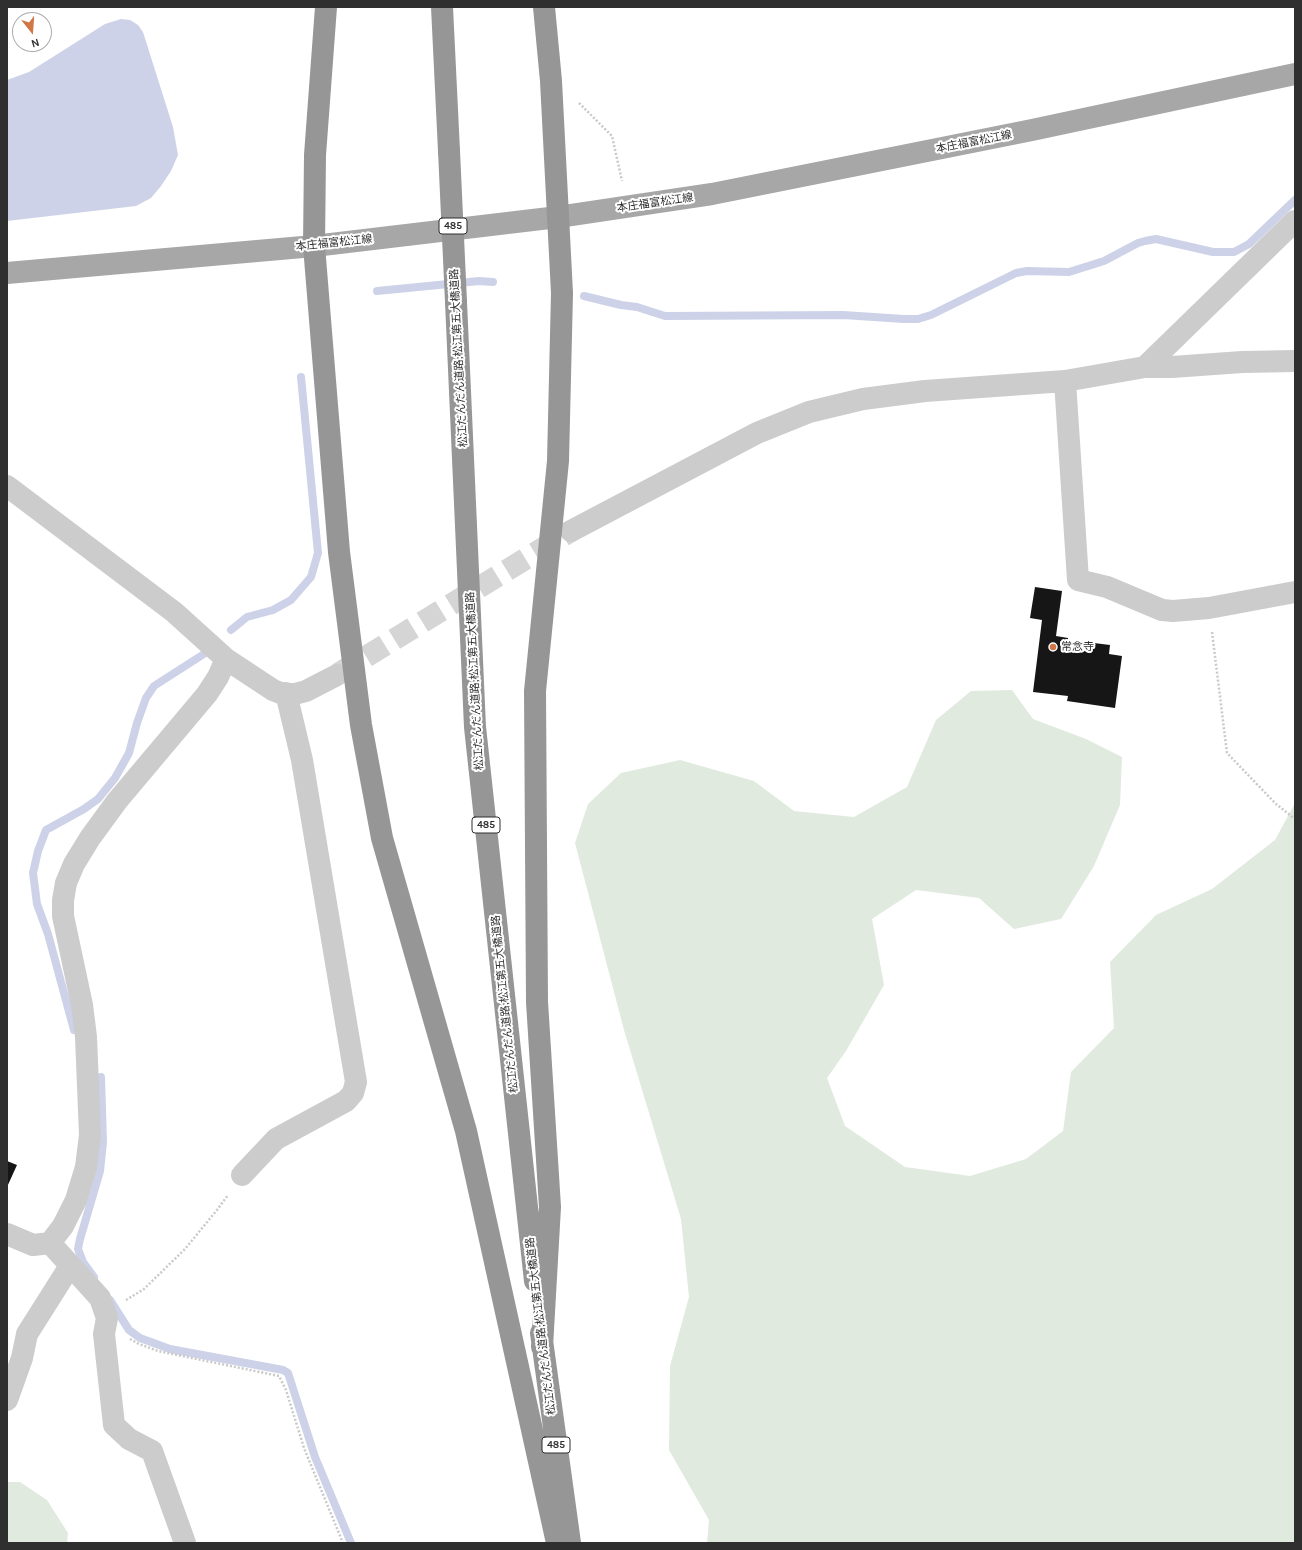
<!DOCTYPE html>
<meta charset="utf-8">
<style>
body{margin:0}
#map{position:relative;width:1302px;height:1550px;overflow:hidden;background:#fff;font-family:Karla,sans-serif}
canvas{display:block}
.frame{position:absolute;inset:0;border:8px solid #2f2f2f;pointer-events:none}
.north{position:absolute;left:12px;top:12px;width:40px;height:40px;box-sizing:border-box;background:#fff;border:1px solid #acacac;border-radius:50%;rotate:163deg;font-size:11px;font-weight:700;line-height:16px;text-align:center;color:#2f2f2f}
.north::after{content:'';display:block;margin:auto;width:14px;height:18px;background:#d07647;clip-path:polygon(50% 0,100% 100%,50% 72%,0 100%)}
</style>
<div id="map">
<canvas width="1302" height="1550"></canvas>
<div class="frame"></div>
<div class="north">N</div>
</div>
<script>
const ctx = document.querySelector('canvas').getContext('2d');
ctx.lineJoin = 'round';
function paint(path, color) {
  ctx.fillStyle = color;
  ctx.fill(path, 'evenodd');
}
function poly(rows) {
  const path = new Path2D();
  for (const r of rows) {
    path.moveTo(r[0], r[1]);
    for (let i = 2; i < r.length; i += 2) path.lineTo(r[i], r[i + 1]);
  }
  return path;
}
function strokePath(path, color, width, dash) {
  ctx.strokeStyle = color;
  ctx.lineWidth = width;
  ctx.lineCap = dash ? 'butt' : 'round';
  ctx.setLineDash(dash || []);
  ctx.stroke(path);
}
function write(font, color, halo, rows, align = 'center') {
  ctx.font = font + ' Karla,"Noto Sans JP",sans-serif';
  ctx.lineWidth = 4;
  ctx.setLineDash([]);
  ctx.textBaseline = 'middle';
  ctx.strokeStyle = halo;
  ctx.fillStyle = color;
  for (const [text, x, y, turn = 0] of rows) {
    ctx.save();
    ctx.translate(x, y);
    ctx.rotate((+turn || 0) * Math.PI / 180);
    ctx.textAlign = isNaN(turn) ? turn : align;
    if (halo) ctx.strokeText(text, 0, 0);
    ctx.fillText(text, 0, 0);
    ctx.restore();
  }
}
paint(poly([
 [1012,690,1033,719,1086,739,1122,757,1120,805,1094,866,1061,919,1014,929,979,898,916,890,872,919,884,985,846,1051,827,1078,845,1126,905,1167,970,1176,1026,1159,1063,1131,1071,1072,1114,1028,1110,962,1156,915,1212,889,1275,840,1295,803,1295,1543,707,1543,709,1520,669,1450,670,1366,689,1297,681,1219,624,1030,575,843,588,804,621,773,680,760,754,781,794,811,854,817,907,787,936,720,971,691],
 [7,1482,20,1482,47,1500,68,1533,67,1543,7,1543]
]), '#e0eadf');
paint(poly([
 [121,19,130,20,138,25,143,32,173,127,178,155,171,171,161,186,151,198,136,206,7,221,7,80,29,72,105,24]
]), '#cdd2e8');
strokePath(poly([
 [377,291,479,281,493,282],
 [584,296,621,305,637,307,665,316,843,315,904,319,918,319,931,315,1016,273,1027,271,1069,272,1104,261,1138,243,1145,241,1156,239,1213,252,1234,252,1249,244,1295,200],
 [231,630,247,617,273,610,291,600,311,577,318,553,301,377],
 [74,1030,48,934,37,904,33,873,38,851,46,830,84,809,98,799,115,778,129,753,137,723,146,698,154,686,207,652],
 [94,1277,83,1262,78,1249,80,1239,100,1171,103,1142,101,1077],
 [110,1300,129,1330,140,1338,170,1349,283,1370,288,1373,315,1457,351,1543]
]), '#cdd2e8', 8);
paint(poly([
 [1035,587,1062,591,1056,636,1068,638,1067,649,1085,651,1086,642,1110,645,1109,654,1122,656,1115,708,1067,701,1068,696,1033,692,1042,620,1030,618],
 [7,1161,17,1165,7,1187]
]), '#161616');
strokePath(poly([
 [338,674,571,531]
]), '#d5d5d5', 22, [22, 11]);
strokePath(poly([
 [579,103,612,136,622,181],
 [1212,632,1227,753,1276,804,1295,819],
 [126,1300,144,1289,185,1249,217,1210,228,1195],
 [130,1339,139,1344,158,1351,279,1376,286,1390,304,1448,343,1543]
]), '#c9c9c9', 2.5, [2, 2]);
strokePath(poly([
 [1145,367,1295,221],
 [1065,381,1078,580,1107,587,1162,610,1173,611,1209,608,1295,592],
 [7,486,174,612,226,659,273,690,283,694,295,694,306,691,337,675],
 [571,531,757,433,809,412,863,399,925,391,1065,381,1145,367,1172,367,1242,362,1295,361],
 [242,1175,276,1139,346,1101,353,1093,356,1082,302,760,286,693],
 [7,1234,33,1245,50,1243,63,1226,76,1200,86,1167,90,1135,86,1037,82,1005,63,916,63,900,66,883,74,864,90,838,117,801,207,694,218,677,226,659],
 [50,1243,100,1298,107,1318,104,1334,114,1425,129,1439,152,1451,185,1543],
 [7,1400,22,1358,27,1334,70,1266]
]), '#ccc', 22);
strokePath(poly([
 [7,273,314,246,558,217,712,194,1032,130,1295,74]
]), '#a7a7a7', 22);
strokePath(poly([
 [326,7,315,155,314,246,339,552,361,725,382,838,466,1131,557,1543],
 [442,7,449,151],
 [456,302,475,727,535,1281],
 [541,1333,570,1543],
 [542,1347,550,1207,537,1002,535,691,558,461,562,293,551,81,544,7]
]), '#969696', 22);
strokePath(poly([
 [449,151,456,302]
]), '#969696', 22);
for (const [x, y, r, color] of [
 [1053,647,4,"#d07647"]
]) {
  const dot = new Path2D();
  dot.arc(x, y, r, 0, 2 * Math.PI);
  ctx.fillStyle = color;
  ctx.fill(dot);
  strokePath(dot, '#fff', 1.5);
}
for (const [x, y, w] of [
 [453,226,28],
 [486,825,28],
 [556,1445,28]
]) {
  const box = new Path2D();
  box.roundRect(x - w / 2, y - 8, w, 16, 3);
  ctx.fillStyle = '#fff';
  ctx.fill(box);
  strokePath(box, '#2f2f2f', 1);
}
write('bold 10px', '#2f2f2f', null, [
 ["485",453,226],
 ["485",486,825],
 ["485",556,1445]
]);
write('11px', '#2f2f2f', '#fff', [
 ["本庄福富松江線",974,142,-11],
 ["本庄福富松江線",655,203,-8],
 ["本庄福富松江線",334,243,-6],
 ["松江だんだん道路;松江第五大橋道路",459,358,-93],
 ["松江だんだん道路;松江第五大橋道路",475,681,-93],
 ["松江だんだん道路;松江第五大橋道路",505,1004,-96],
 ["松江だんだん道路;松江第五大橋道路",541,1326,-97]
]);
write('11px', '#2f2f2f', '#fff', [
 ["常念寺",1061,647]
], 'left');
</script>
